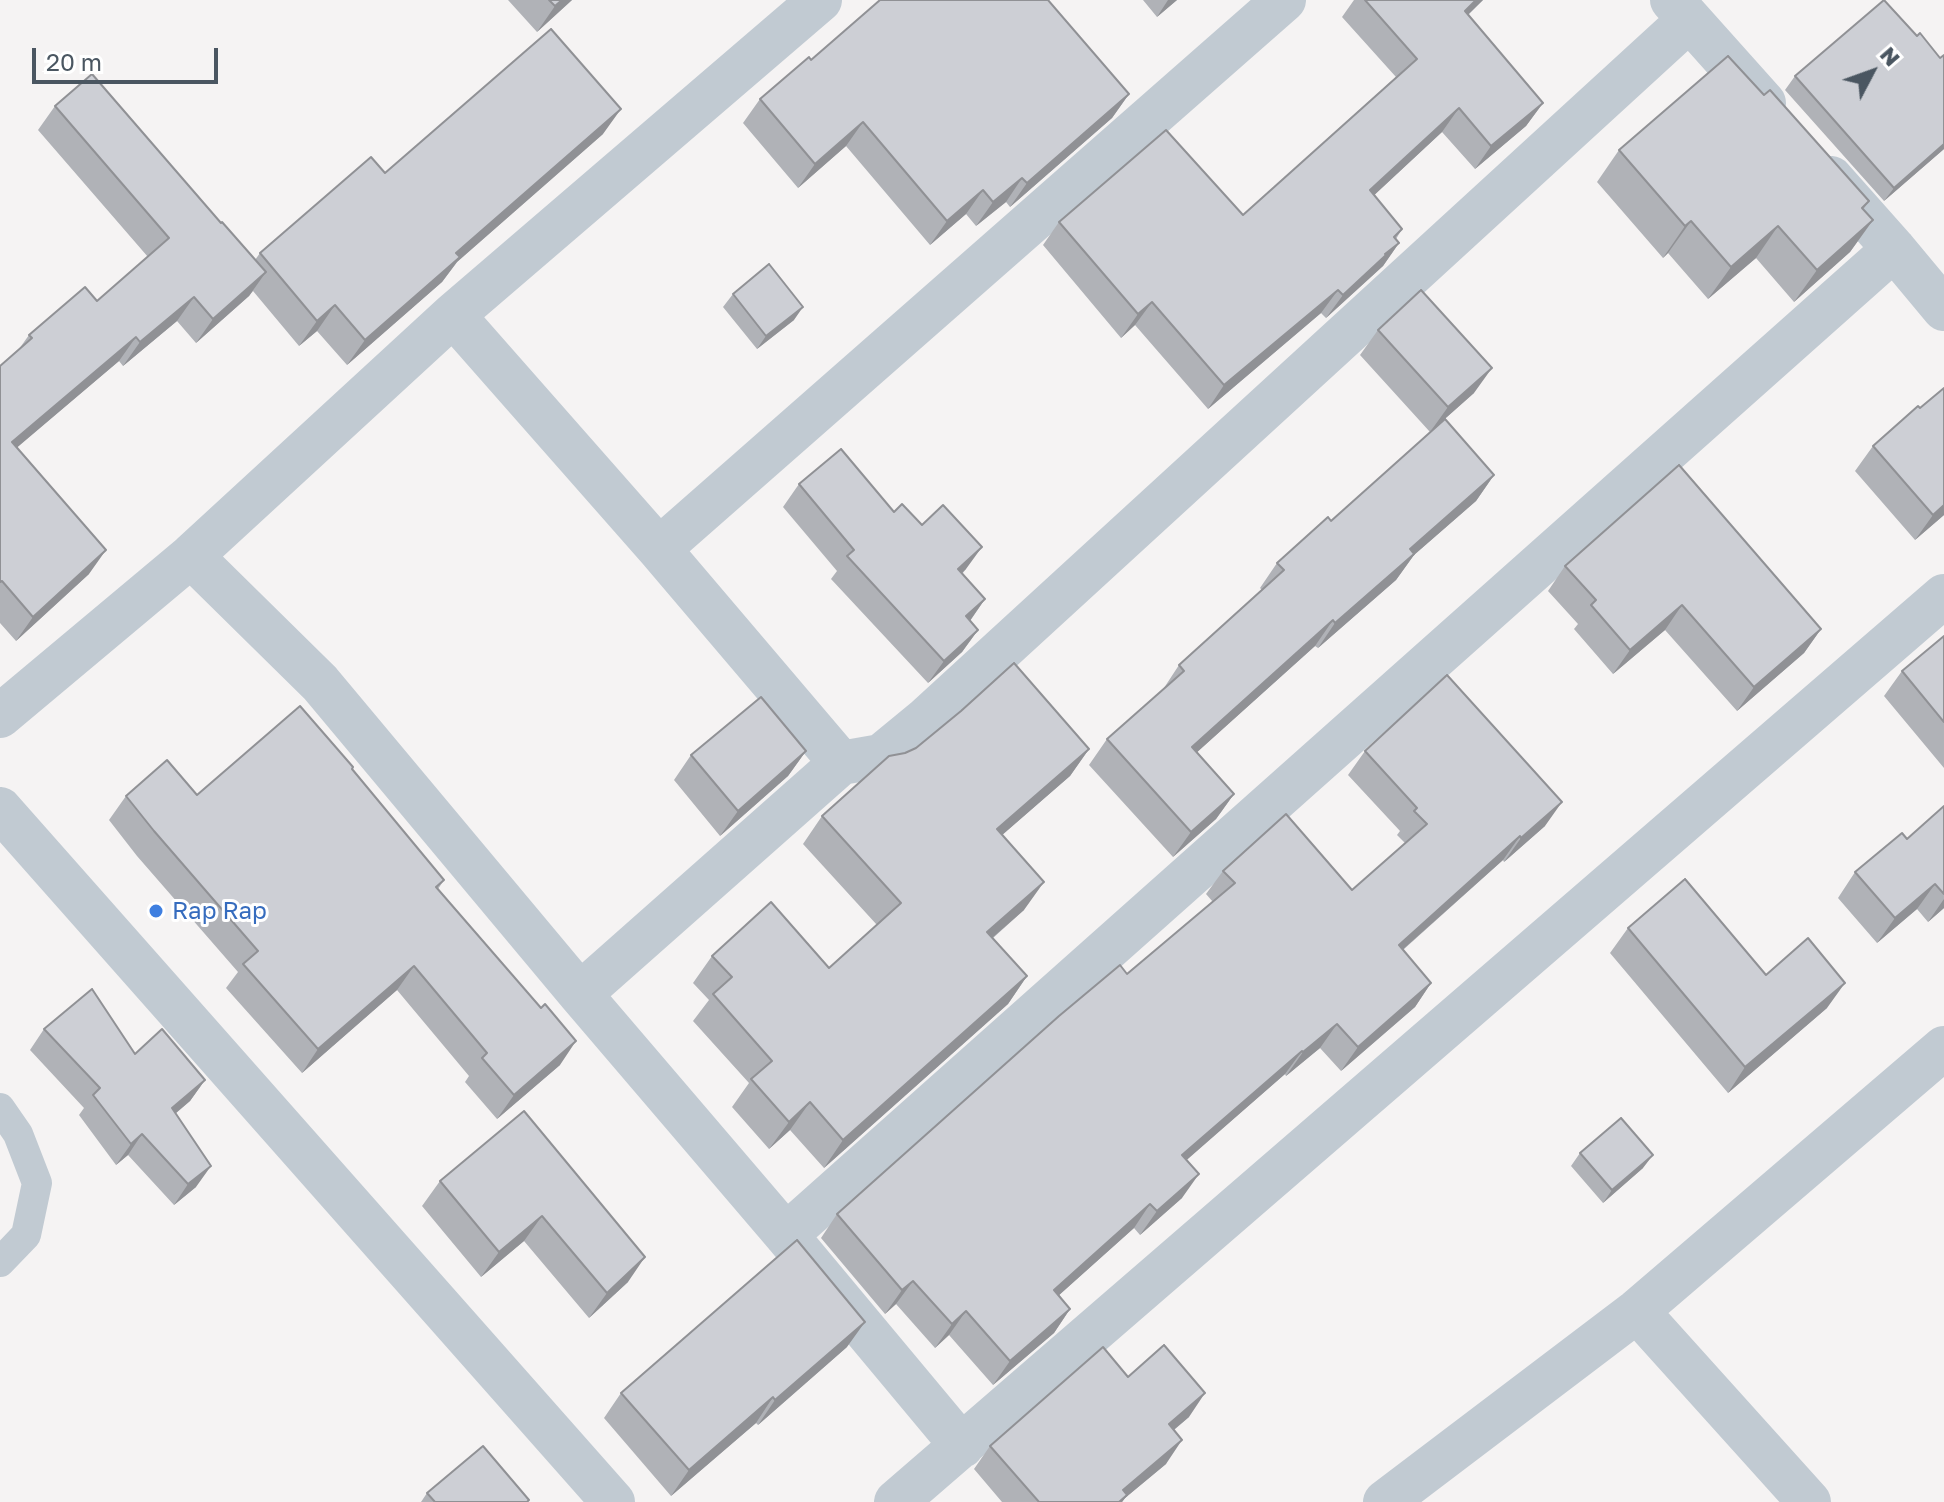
<!DOCTYPE html>
<style>
body{margin:0}
#map{position:relative;width:1944px;height:1502px;overflow:hidden;background:#f5f3f3;font-family:"Golos Text",sans-serif}
canvas{display:block}
.north{position:absolute;left:1832px;top:32px;width:80px;height:80px;-webkit-text-stroke:6px #fff;paint-order:stroke;rotate:49deg;font-size:22px;font-weight:700;line-height:32px;text-align:center;color:#4a5661}
.north::after{content:'';display:block;margin:auto;width:28px;height:36px;background:#4a5661;clip-path:polygon(50% 0,100% 100%,50% 72%,0 100%)}
.scale{position:absolute;left:32px;top:48px;width:186px;height:36px;box-sizing:border-box;border:4px solid #4a5661;border-top:0;padding-left:10px;font-size:24px;line-height:28px;white-space:nowrap;color:#4a5661;-webkit-text-stroke:6px #fff;paint-order:stroke}
</style>
<div id="map">
<canvas width="1944" height="1502"></canvas>
<div class="north">N</div>
<div class="scale">20 m</div>
</div>
<script>
const ctx = document.querySelector('canvas').getContext('2d');
ctx.lineJoin = 'round';
function poly(rows) {
  const path = new Path2D();
  for (const r of rows) {
    path.moveTo(r[0], r[1]);
    for (let i = 2; i < r.length; i += 2) path.lineTo(r[i], r[i + 1]);
  }
  return path;
}
function strokePath(path, color, width, dash) {
  ctx.strokeStyle = color;
  ctx.lineWidth = width;
  ctx.lineCap = dash ? 'butt' : 'round';
  ctx.setLineDash(dash || []);
  ctx.stroke(path);
}
function paint(path, color) {
  ctx.fillStyle = color;
  ctx.fill(path, 'evenodd');
}
function write(font, color, halo, rows, align = 'center') {
  ctx.font = font + ' "Golos Text",sans-serif';
  ctx.lineWidth = 6;
  ctx.setLineDash([]);
  ctx.textBaseline = 'middle';
  ctx.strokeStyle = halo;
  ctx.fillStyle = color;
  for (const [text, x, y, turn = 0] of rows) {
    ctx.save();
    ctx.translate(x, y);
    ctx.rotate((+turn || 0) * Math.PI / 180);
    ctx.textAlign = isNaN(turn) ? turn : align;
    if (halo) ctx.strokeText(text, 0, 0);
    ctx.fillText(text, 0, 0);
    ctx.restore();
  }
}
strokePath(poly([
 [0,1108,18,1134,37,1183,26,1235,0,1262]
]), '#c1cad2', 30);
strokePath(poly([
 [1672,0,1764,103],
 [1831,178,1894,249,1944,309],
 [453,315,659,549,841,763],
 [659,549,1284,0],
 [191,556,320,683,580,994,786,1235,962,1446],
 [0,716,191,556,453,315,820,0],
 [0,809,613,1502],
 [580,994,841,763,881,756,926,719,1689,20],
 [786,1235,1894,249],
 [1637,1311,1809,1502],
 [896,1502,1944,596],
 [1385,1502,1637,1311,1944,1048]
]), '#c1cad2', 44);
paint(poly([
 [508,0,572,0,537,32],
 [1143,0,1177,0,1157,17],
 [1354,0,1483,0,1468,15,1543,103,1526,126,1475,169,1442,132,1374,195,1402,229,1396,239,1399,243,1383,266,1326,318,1321,313,1208,409,1135,325,1121,338,1043,245,1059,222,1243,215,1396,77,1342,17],
 [1917,36,1940,58,1944,55,1944,149,1884,201,1785,90,1795,76],
 [811,60,1129,94,1112,118,1010,207,1006,202,976,226,966,214,930,245,846,146,798,188,743,123,760,99],
 [1764,95,1869,201,1863,210,1873,220,1850,252,1794,302,1756,258,1708,299,1668,253,1663,258,1597,182,1619,150],
 [55,106,221,223,255,260,260,253,385,173,603,134,457,262,442,282,347,365,317,331,299,346,253,291,249,296,196,343,177,321,123,366,119,361,17,447,89,574,16,641,0,623,0,366,19,349,29,335,97,301,148,257,38,130],
 [733,294,794,320,757,349,723,307],
 [1378,330,1474,393,1430,432,1360,355],
 [1873,446,1944,515,1915,540,1855,471],
 [1494,475,1476,501,1414,555,1396,580,1318,648,1315,646,1197,752,1234,794,1216,819,1173,857,1089,765,1107,739,1162,691,1179,665,1262,590,1260,588,1277,563,1331,521],
 [799,484,894,512,922,525,966,569,962,574,985,599,970,621,978,630,962,652,928,683,831,579,837,571,783,507],
 [1565,566,1821,629,1804,653,1737,711,1665,630,1613,674,1574,629,1578,624,1548,591],
 [1944,636,1944,768,1884,696,1902,671],
 [1089,749,1070,776,1002,835,1024,910,993,938,1027,976,1008,1004,824,1168,790,1130,769,1149,732,1107,749,1083,693,1021,709,1000,693,983,712,956,829,968,877,925,803,844,822,816],
 [806,751,788,776,720,836,674,780,691,755],
 [1365,751,1545,826,1504,862,1503,860,1403,950,1431,983,1415,1007,1341,1071,1320,1048,1286,1076,1285,1074,1186,1160,1182,1198,1140,1235,1134,1228,1059,1295,1070,1309,1054,1333,993,1385,949,1335,935,1348,896,1304,885,1314,821,1238,837,1214,1213,902,1206,894,1223,871,1352,890,1405,843,1397,835,1400,831,1348,775],
 [352,769,444,880,438,889,560,1065,497,1119,465,1082,469,1076,397,990,302,1073,226,988,238,972,137,856,109,820,126,796,197,795],
 [1944,806,1944,908,1928,922,1917,909,1877,943,1838,898,1855,872,1907,839],
 [1628,928,1766,975,1827,1008,1728,1093,1610,953],
 [44,1029,205,1080,190,1101,175,1114,196,1187,174,1205,128,1155,116,1165,79,1115,84,1108,30,1050],
 [524,1111,628,1282,589,1318,524,1241,481,1277,422,1206,440,1181],
 [1580,1153,1643,1168,1603,1203,1571,1166],
 [847,1347,758,1425,756,1423,671,1496,604,1418,621,1393],
 [1128,1377,1189,1417,1174,1430,1166,1464,1125,1498,1122,1502,1002,1502,974,1469,990,1446],
 [427,1493,528,1502,421,1502]
]), '#b0b2b7');
paint(poly([
 [562,0,572,0,537,32,555,6],
 [1168,0,1177,0,1157,17],
 [1476,0,1483,0,1448,34,1465,11],
 [1129,94,1112,118,1010,207,1027,183],
 [1543,103,1526,126,1475,169,1491,146],
 [1459,108,1442,132,1354,214,1370,190],
 [621,109,603,134,457,262,442,282,347,365,365,340,456,253],
 [863,122,846,146,798,188,815,164],
 [1944,144,1944,149,1884,201,1894,188],
 [1022,178,1006,202,976,226,993,202],
 [983,190,966,214,930,245,947,221],
 [1873,220,1850,252,1794,302,1817,270],
 [1691,221,1668,253,1663,258,1685,226],
 [1778,226,1756,258,1708,299,1731,267],
 [1399,243,1383,266,1326,318,1343,295,1385,254],
 [266,272,249,296,196,343,213,319],
 [1338,290,1321,313,1208,409,1224,385],
 [194,297,177,321,123,366,140,342],
 [1152,302,1135,325,1121,338,1138,314],
 [335,305,317,331,299,346,317,321],
 [803,307,794,320,757,349,766,336],
 [136,337,119,361,0,462,12,442],
 [1492,368,1474,393,1430,432,1448,407],
 [1494,475,1476,501,1414,555,1396,580,1318,648,1335,623,1410,549],
 [1944,505,1944,515,1915,540,1933,515],
 [982,547,966,569,942,592,958,569],
 [106,550,89,574,16,641,33,617],
 [985,599,969,622,966,616],
 [1682,605,1665,630,1613,674,1630,650],
 [1333,620,1315,646,1174,773,1192,747],
 [1821,629,1804,653,1737,711,1754,687],
 [978,630,962,652,928,683,944,661],
 [1089,749,1070,776,978,856,997,829],
 [806,751,788,776,720,836,738,811],
 [1234,794,1216,819,1173,857,1191,832],
 [1562,802,1545,826,1504,862,1521,838],
 [1520,836,1503,860,1382,968,1399,945],
 [1044,882,1024,910,968,959,987,932],
 [1935,884,1917,909,1877,943,1895,918],
 [1944,899,1944,908,1928,922],
 [414,966,397,990,302,1073,318,1049],
 [1027,976,1008,1004,824,1168,843,1140],
 [1431,983,1415,1007,1341,1071,1358,1047],
 [1845,983,1827,1008,1728,1093,1745,1067],
 [1337,1024,1320,1048,1286,1076,1303,1052],
 [576,1041,560,1065,497,1119,514,1095],
 [1302,1051,1285,1074,1165,1179,1182,1155],
 [205,1080,190,1101,157,1129,172,1108],
 [810,1102,790,1130,769,1149,789,1122],
 [142,1134,128,1155,116,1165,131,1144],
 [1653,1155,1643,1168,1603,1203,1612,1190],
 [211,1166,196,1187,174,1205,188,1184],
 [1199,1174,1182,1198,1140,1235,1157,1211],
 [1150,1204,1134,1228,1038,1314,1054,1290],
 [542,1216,524,1241,481,1277,499,1252],
 [645,1257,628,1282,589,1318,607,1293],
 [913,1281,896,1304,885,1314,902,1290],
 [1070,1309,1054,1333,993,1385,1010,1361],
 [966,1311,949,1335,935,1348,952,1324],
 [865,1322,847,1347,758,1425,775,1400],
 [1205,1393,1189,1417,1152,1448,1169,1424],
 [773,1397,756,1423,671,1496,689,1470],
 [1182,1440,1166,1464,1125,1498,1122,1502,1115,1502,1123,1490]
]), '#909195');
const building = poly([
 [549,0,562,0,555,6,549,0],
 [880,0,1048,0,1129,94,1027,183,1022,178,993,202,983,190,947,221,863,122,815,164,760,99,809,57,811,60,880,0],
 [1365,0,1476,0,1465,11,1543,103,1491,146,1459,108,1370,190,1402,229,1394,237,1399,243,1385,254,1386,255,1343,295,1338,290,1224,385,1152,302,1138,314,1059,222,1166,130,1243,215,1417,59,1365,0],
 [1884,0,1917,36,1920,33,1940,58,1944,55,1944,144,1894,188,1795,76,1884,0],
 [551,29,621,109,456,253,460,257,365,340,335,305,317,321,260,253,371,157,385,173,551,29],
 [1728,56,1764,95,1770,90,1869,201,1862,208,1873,220,1817,270,1778,226,1731,267,1691,221,1685,226,1619,150,1728,56],
 [92,74,221,223,222,222,266,272,213,319,194,297,140,342,136,337,12,442,106,550,33,617,2,581,0,582,0,366,32,338,29,335,85,287,97,301,169,238,55,106,92,74],
 [769,264,803,307,766,336,733,294,769,264],
 [1421,290,1492,368,1448,407,1378,330,1421,290],
 [1944,388,1944,505,1933,515,1873,446,1918,406,1920,408,1944,388],
 [1445,419,1494,475,1410,549,1414,554,1335,623,1333,620,1192,747,1234,794,1191,832,1107,739,1184,671,1179,665,1284,570,1277,563,1328,517,1331,521,1445,419],
 [841,449,894,512,902,504,922,525,943,505,982,547,958,569,985,599,966,616,978,630,944,661,847,556,854,550,799,484,841,449],
 [1679,465,1821,629,1754,687,1682,605,1630,650,1591,605,1596,600,1565,566,1679,465],
 [1944,636,1944,722,1902,671,1944,636],
 [1014,663,1089,749,997,829,1044,882,987,932,1027,976,843,1140,810,1102,789,1122,751,1079,772,1061,713,994,732,977,712,956,771,902,829,968,901,903,822,816,889,756,905,753,916,748,961,711,1014,663],
 [1447,675,1562,802,1521,838,1520,836,1399,945,1431,983,1358,1047,1337,1024,1303,1052,1302,1051,1182,1155,1199,1174,1157,1211,1150,1204,1054,1290,1070,1309,1010,1361,966,1311,952,1324,913,1281,902,1290,837,1214,1059,1016,1120,965,1127,974,1235,883,1223,871,1286,814,1352,890,1427,824,1414,811,1417,808,1365,751,1447,675],
 [761,697,806,751,738,811,691,755,761,697],
 [300,706,353,767,352,769,444,880,436,887,541,1008,545,1004,576,1041,514,1095,482,1058,487,1053,414,966,318,1049,243,964,258,951,154,831,126,796,167,760,197,795,300,706],
 [1944,806,1944,894,1935,884,1895,918,1855,872,1902,833,1907,839,1944,806],
 [1685,879,1766,975,1808,938,1845,983,1745,1067,1628,928,1685,879],
 [92,989,135,1054,162,1029,205,1080,172,1108,211,1166,188,1184,142,1134,131,1144,93,1095,100,1088,44,1029,92,989],
 [524,1111,645,1257,607,1293,542,1216,499,1252,440,1181,524,1111],
 [1621,1118,1653,1155,1612,1190,1580,1153,1621,1118],
 [797,1240,865,1322,775,1400,773,1397,689,1470,621,1393,797,1240],
 [1164,1345,1205,1393,1169,1424,1182,1440,1123,1490,1127,1495,1119,1502,1039,1502,990,1446,1103,1347,1128,1377,1164,1345],
 [483,1446,529,1500,527,1502,435,1502,427,1493,483,1446]
]);
paint(building, '#cdcfd5');
strokePath(building, '#909195', 2);
for (const [x, y, r, color] of [
 [156,911,8,"#3f7fe0"]
]) {
  const dot = new Path2D();
  dot.arc(x, y, r, 0, 2 * Math.PI);
  ctx.fillStyle = color;
  ctx.fill(dot);
  strokePath(dot, '#fff', 3);
}
write('24px', '#366cbe', '#fff', [
 ["Rap Rap",172,911]
], 'left');
</script>
